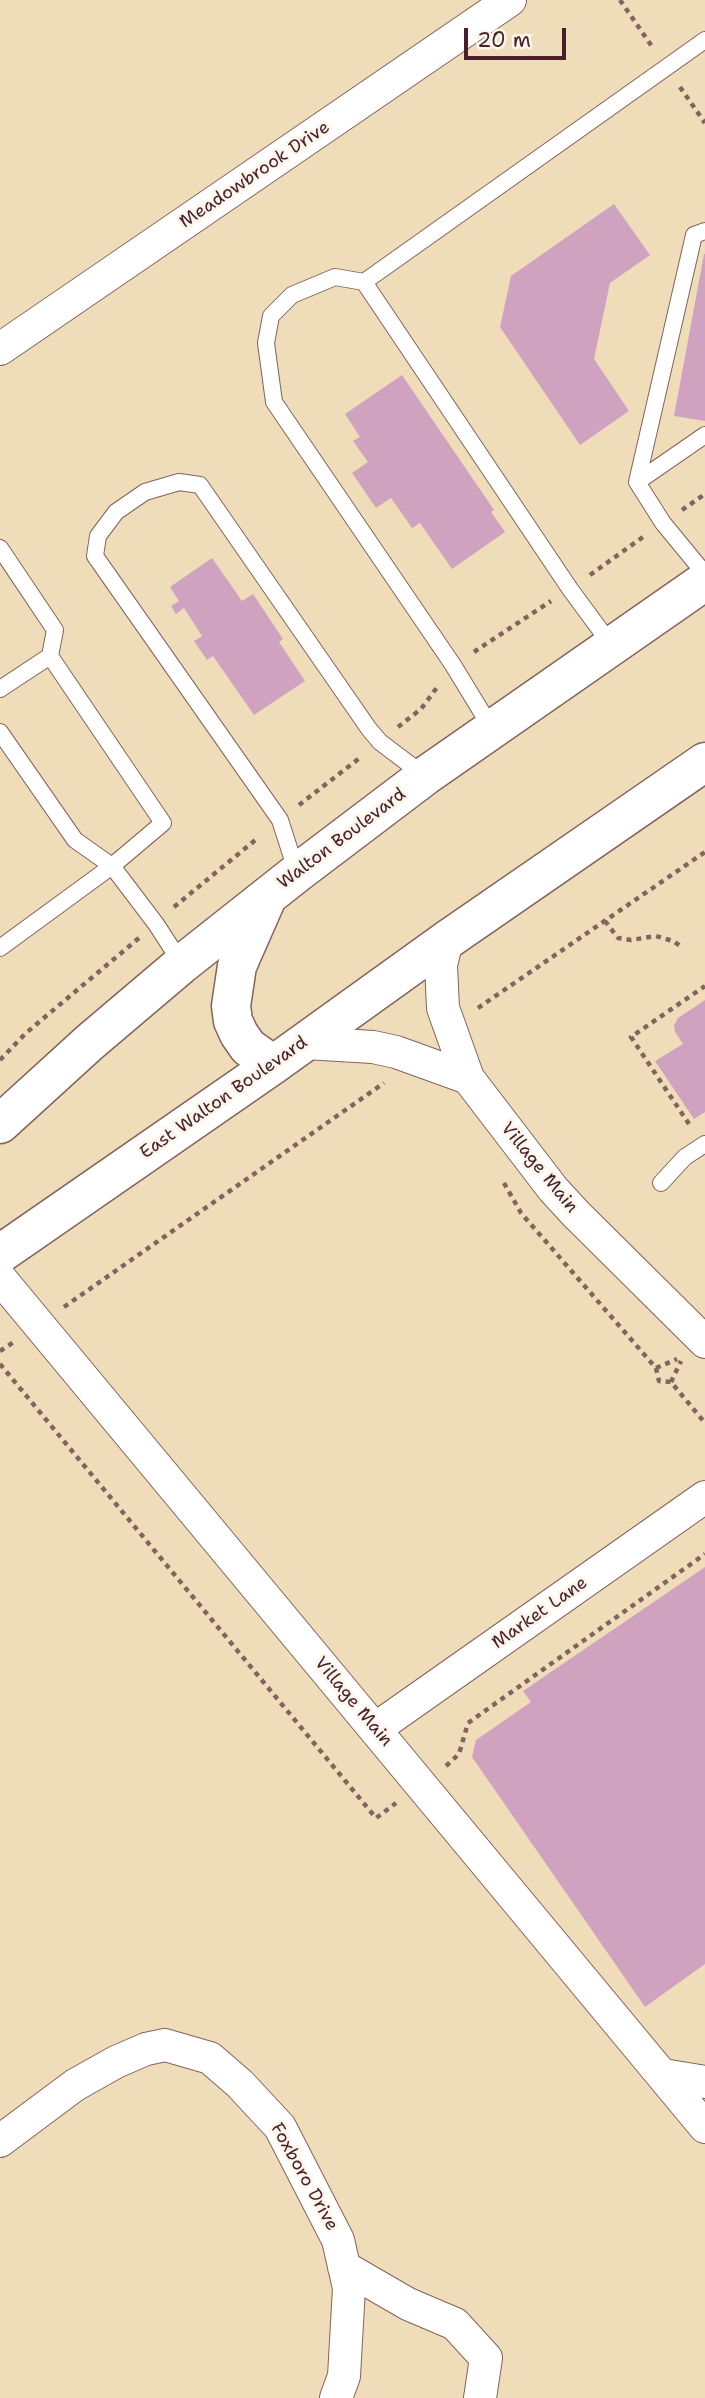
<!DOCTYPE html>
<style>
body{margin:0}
#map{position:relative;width:705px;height:2398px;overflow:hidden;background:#efddba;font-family:"Shantell Sans",sans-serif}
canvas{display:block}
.scale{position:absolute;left:464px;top:28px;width:102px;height:32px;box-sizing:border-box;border:4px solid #4a1f2b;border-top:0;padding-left:9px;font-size:21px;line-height:24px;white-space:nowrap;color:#4a1f2b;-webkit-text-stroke:5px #fbf7ec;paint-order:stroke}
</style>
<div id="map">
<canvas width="705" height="2398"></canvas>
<div class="scale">20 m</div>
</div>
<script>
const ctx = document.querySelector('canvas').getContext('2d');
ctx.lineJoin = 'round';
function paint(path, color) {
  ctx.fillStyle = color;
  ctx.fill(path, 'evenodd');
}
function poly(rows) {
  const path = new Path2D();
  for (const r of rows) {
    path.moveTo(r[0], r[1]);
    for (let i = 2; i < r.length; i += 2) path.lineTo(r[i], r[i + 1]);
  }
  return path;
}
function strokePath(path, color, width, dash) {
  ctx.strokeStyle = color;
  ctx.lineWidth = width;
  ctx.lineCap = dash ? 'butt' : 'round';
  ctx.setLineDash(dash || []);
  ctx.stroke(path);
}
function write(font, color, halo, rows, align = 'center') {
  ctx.font = font + ' "Shantell Sans",sans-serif';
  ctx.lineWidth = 6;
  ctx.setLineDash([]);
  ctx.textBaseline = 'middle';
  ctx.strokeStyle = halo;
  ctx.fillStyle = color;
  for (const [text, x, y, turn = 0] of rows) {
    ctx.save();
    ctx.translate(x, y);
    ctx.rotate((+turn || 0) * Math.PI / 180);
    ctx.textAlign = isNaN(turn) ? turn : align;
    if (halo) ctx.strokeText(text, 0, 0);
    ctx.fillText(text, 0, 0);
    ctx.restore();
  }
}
paint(poly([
 [614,204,650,255,610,283,594,359,629,411,580,445,500,327,511,276],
 [704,254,705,254,705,421,674,416],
 [402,375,494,510,491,512,505,532,452,569,420,523,412,528,391,498,376,508,352,473,368,462,353,441,360,437,345,414],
 [212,558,242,601,253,594,283,639,279,642,305,681,254,715,213,656,207,660,194,641,202,636,184,608,176,614,171,606,179,601,170,587],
 [705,1000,705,1112,694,1119,655,1061,683,1044,675,1032,674,1025,678,1018],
 [705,1567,705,1964,645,2007,472,1757,476,1740,531,1702,523,1691]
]), '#cfa3c0');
const service = poly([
 [705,231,694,235,637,482,663,523,705,574],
 [364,282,705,40],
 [637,482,705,435],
 [0,548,55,630,50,656,163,823,112,866,75,840,0,732],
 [0,689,50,656],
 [492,729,453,665,274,402,266,343,271,316,292,295,335,277,364,282,570,589,612,646],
 [297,873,280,820,95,556,98,536,116,512,145,492,179,482,200,485,369,729,380,742,425,776],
 [0,948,112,866,156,924,182,964],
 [661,1183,685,1157,705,1144]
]);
const minor = poly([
 [0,349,510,0],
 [447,940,441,965,443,1008,468,1078,553,1189,576,1214,705,1342],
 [305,1043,373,1047,396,1052,468,1078],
 [0,1278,705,2127],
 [375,1729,705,1497],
 [663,2075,705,2082],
 [0,2141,75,2085,116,2062,146,2049,165,2045,210,2058,240,2084,280,2127,338,2240,349,2288,344,2376,336,2398],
 [344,2267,408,2304,455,2324,486,2358,480,2398]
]);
const secondary = poly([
 [266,900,237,966,231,1006,233,1021,239,1034,248,1047,273,1065],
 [0,1124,90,1042,182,964,297,873,425,776,705,581],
 [0,1254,273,1065,447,940,705,762]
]);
strokePath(service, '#84625d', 18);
strokePath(minor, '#84625d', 34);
strokePath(secondary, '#84625d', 41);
strokePath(poly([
 [620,0,653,48],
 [680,87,705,123],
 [682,510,705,494],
 [590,575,643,537],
 [474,652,551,601],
 [398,727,421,709,438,686],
 [299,805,361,757],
 [174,907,259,837],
 [605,921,618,938,631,940,656,936,673,941,682,947],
 [478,1008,705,852],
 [0,1060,26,1033,139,938],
 [689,1124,631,1037,705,986],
 [504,1183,521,1213,656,1368,659,1381,671,1382,705,1423],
 [64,1307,384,1083],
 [0,1351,14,1342],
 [0,1364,376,1818,396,1803],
 [656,1368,677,1359],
 [671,1382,681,1361],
 [446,1766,459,1754,468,1723,705,1554]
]), '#84625d', 4.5, [5, 5]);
strokePath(service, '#fff', 16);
strokePath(minor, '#fff', 32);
strokePath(secondary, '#fff', 38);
write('18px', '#4a1f2b', '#fbf7ec', [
 ["Meadowbrook Drive",255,175,-34],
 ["Walton Boulevard",342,839,-37],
 ["East Walton Boulevard",224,1098,-35],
 ["Village Main",539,1168,51],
 ["Market Lane",540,1613,-35],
 ["Village Main",353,1702,50],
 ["Foxboro Drive",304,2177,61]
]);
</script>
